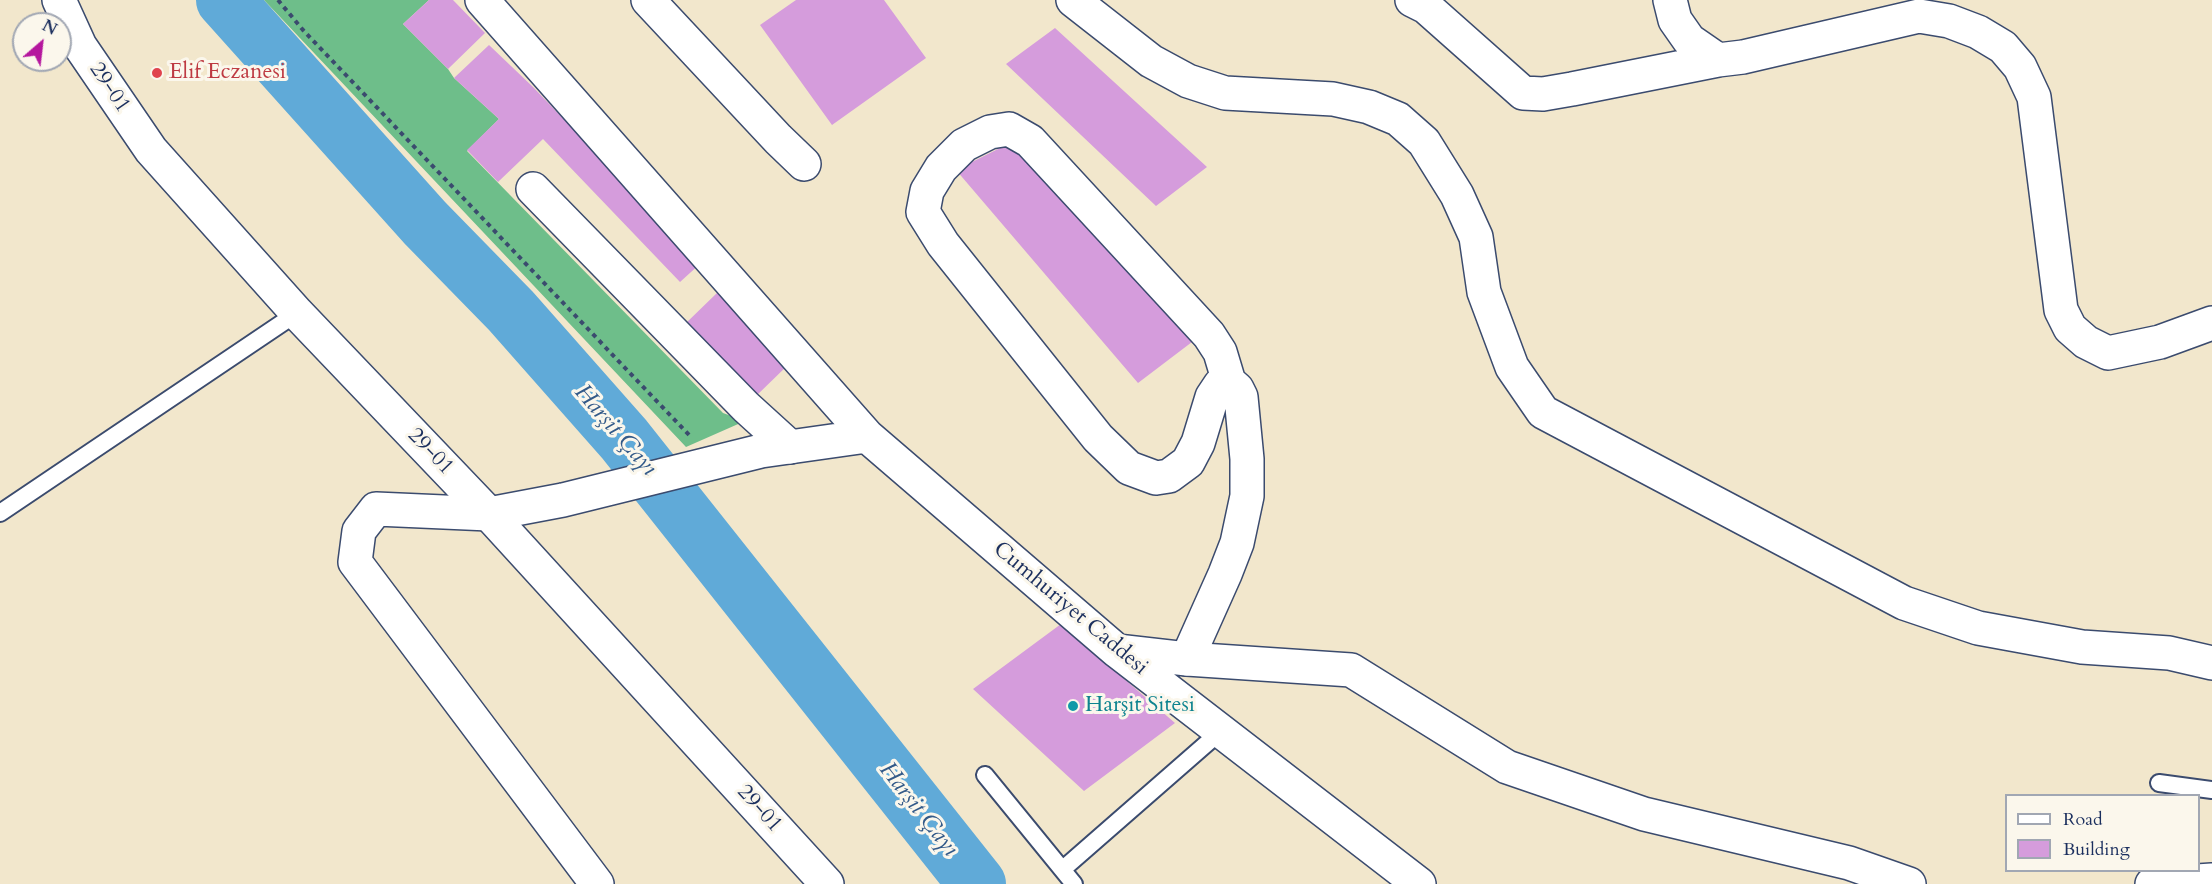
<!DOCTYPE html>
<meta charset="utf-8">
<style>
body{margin:0}
#map{position:relative;width:2212px;height:884px;overflow:hidden;background:#f2e7cc;font-family:Cardo,serif}
canvas{display:block}
.legend{position:absolute;left:2005px;top:794px;width:195px;height:78px;box-sizing:border-box;background:#fbf7ec;border:2px solid #a1a7b3;margin:0;padding:8px 10px;list-style:none;font-size:18px;color:#1b2f5e}
.legend li{display:flex;align-items:center;gap:12px;height:30px}
.legend b{width:30px;border:2px solid #a1a7b3}
.north{position:absolute;left:12px;top:12px;width:60px;height:60px;box-sizing:border-box;background:#fbf7ec;border:2px solid #a1a7b3;border-radius:50%;rotate:28deg;font-size:16px;font-weight:700;line-height:24px;text-align:center;color:#1b2f5e}
.north::after{content:'';display:block;margin:auto;width:21px;height:27px;background:#b5179e;clip-path:polygon(50% 0,100% 100%,50% 72%,0 100%)}
</style>
<div id="map">
<canvas width="2212" height="884"></canvas>
<ul class="legend">
<li><b style="height:8px;background:#fff"></b>Road</li>
<li><b style="height:16px;background:#d59cdc"></b>Building</li>
</ul>
<div class="north">N</div>
</div>
<script>
const ctx = document.querySelector('canvas').getContext('2d');
ctx.lineJoin = 'round';
function paint(path, color) {
  ctx.fillStyle = color;
  ctx.fill(path, 'evenodd');
}
function poly(rows) {
  const path = new Path2D();
  for (const r of rows) {
    path.moveTo(r[0], r[1]);
    for (let i = 2; i < r.length; i += 2) path.lineTo(r[i], r[i + 1]);
  }
  return path;
}
function strokePath(path, color, width, dash) {
  ctx.strokeStyle = color;
  ctx.lineWidth = width;
  ctx.lineCap = dash ? 'butt' : 'round';
  ctx.setLineDash(dash || []);
  ctx.stroke(path);
}
function write(font, color, halo, rows, align = 'center') {
  ctx.font = font + ' Cardo,serif';
  ctx.lineWidth = 6;
  ctx.setLineDash([]);
  ctx.textBaseline = 'middle';
  ctx.strokeStyle = halo;
  ctx.fillStyle = color;
  for (const [text, x, y, turn = 0] of rows) {
    ctx.save();
    ctx.translate(x, y);
    ctx.rotate((+turn || 0) * Math.PI / 180);
    ctx.textAlign = isNaN(turn) ? turn : align;
    if (halo) ctx.strokeText(text, 0, 0);
    ctx.fillText(text, 0, 0);
    ctx.restore();
  }
}
paint(poly([
 [264,0,429,0,403,24,448,69,454,78,499,119,467,151,723,413,745,421,686,447]
]), '#6ebe8a');
strokePath(poly([
 [225,0,425,223,511,311,624,439,977,884]
]), '#60aad8', 58);
paint(poly([
 [429,0,453,0,485,33,448,69,403,24],
 [796,0,884,0,926,58,832,125,760,25],
 [1055,28,1207,167,1156,206,1006,64],
 [489,45,533,87,701,263,680,282,543,139,498,182,467,150,499,119,454,78],
 [1014,141,1192,342,1138,383,956,170],
 [719,291,790,363,754,398,684,325],
 [1061,624,1175,723,1084,791,973,689]
]), '#d59cdc');
const service = poly([
 [0,513,297,313],
 [985,775,1074,884],
 [2159,783,2212,790],
 [1063,869,1221,731]
]);
const minor = poly([
 [648,0,778,139,804,164],
 [1073,0,1151,61,1188,81,1225,93,1333,99,1369,107,1398,119,1424,142,1457,195,1476,237,1484,292,1512,367,1543,412,1904,603,1978,628,2082,647,2169,653,2212,663],
 [1412,0,1426,7,1523,93,1543,94,1572,89,1718,60],
 [1670,0,1675,20,1689,40,1718,60,1743,57,1919,16,1949,21,1978,32,2003,47,2020,67,2034,97,2061,310,2070,328,2086,342,2108,353,2160,342,2212,323],
 [533,189,746,407,790,447],
 [1187,659,1225,574,1237,543,1247,496,1247,459,1241,397,1237,389,1229,382,1220,385,1212,397,1198,443,1188,462,1169,476,1156,478,1129,468,1098,438,943,244,923,212,927,191,941,168,964,145,990,132,1009,129,1030,141,1209,335,1220,352,1229,382],
 [2152,884,2212,880]
]);
const tertiary = poly([
 [489,514,376,509,359,531,355,562,597,884]
]);
const secondary = poly([
 [482,0,867,436],
 [489,514,563,500,761,451,867,436,1117,651,1419,884],
 [1117,651,1187,659,1351,670,1507,767,1644,814,1849,863,1909,884]
]);
const primary = poly([
 [59,0,80,46,151,150,297,313,489,514,827,884]
]);
strokePath(service, '#3b4b6e', 20);
strokePath(minor, '#3b4b6e', 36);
strokePath(tertiary, '#3b4b6e', 36);
strokePath(secondary, '#3b4b6e', 36);
strokePath(primary, '#3b4b6e', 36);
strokePath(poly([
 [278,0,303,30,690,436]
]), '#3b4b6e', 4, [4.5, 4.5]);
strokePath(service, '#fff', 16);
strokePath(minor, '#fff', 33);
strokePath(tertiary, '#fff', 33);
strokePath(secondary, '#fff', 33);
strokePath(primary, '#fff', 33);
for (const [x, y, r, color] of [
 [157,73,6,"#e0444e"],
 [1073,706,6,"#0f9aa8"]
]) {
  const dot = new Path2D();
  dot.arc(x, y, r, 0, 2 * Math.PI);
  ctx.fillStyle = color;
  ctx.fill(dot);
  strokePath(dot, '#fbf7ec', 2);
}
write('22px', '#be3a42', '#fbf7ec', [
 ["Elif Eczanesi",169,73]
], 'left');
write('22px', '#1b2f5e', '#fbf7ec', [
 ["29-01",109,88,56],
 ["29-01",430,452,46],
 ["Cumhuriyet Caddesi",1070,609,40],
 ["29-01",759,809,48]
]);
write('22px', '#0d838f', '#fbf7ec', [
 ["Harşit Sitesi",1085,706]
], 'left');
write('italic 24px', '#335a89', '#fbf7ec', [
 ["Harşit Çayı",615,431,49],
 ["Harşit Çayı",918,810,52]
]);
</script>
